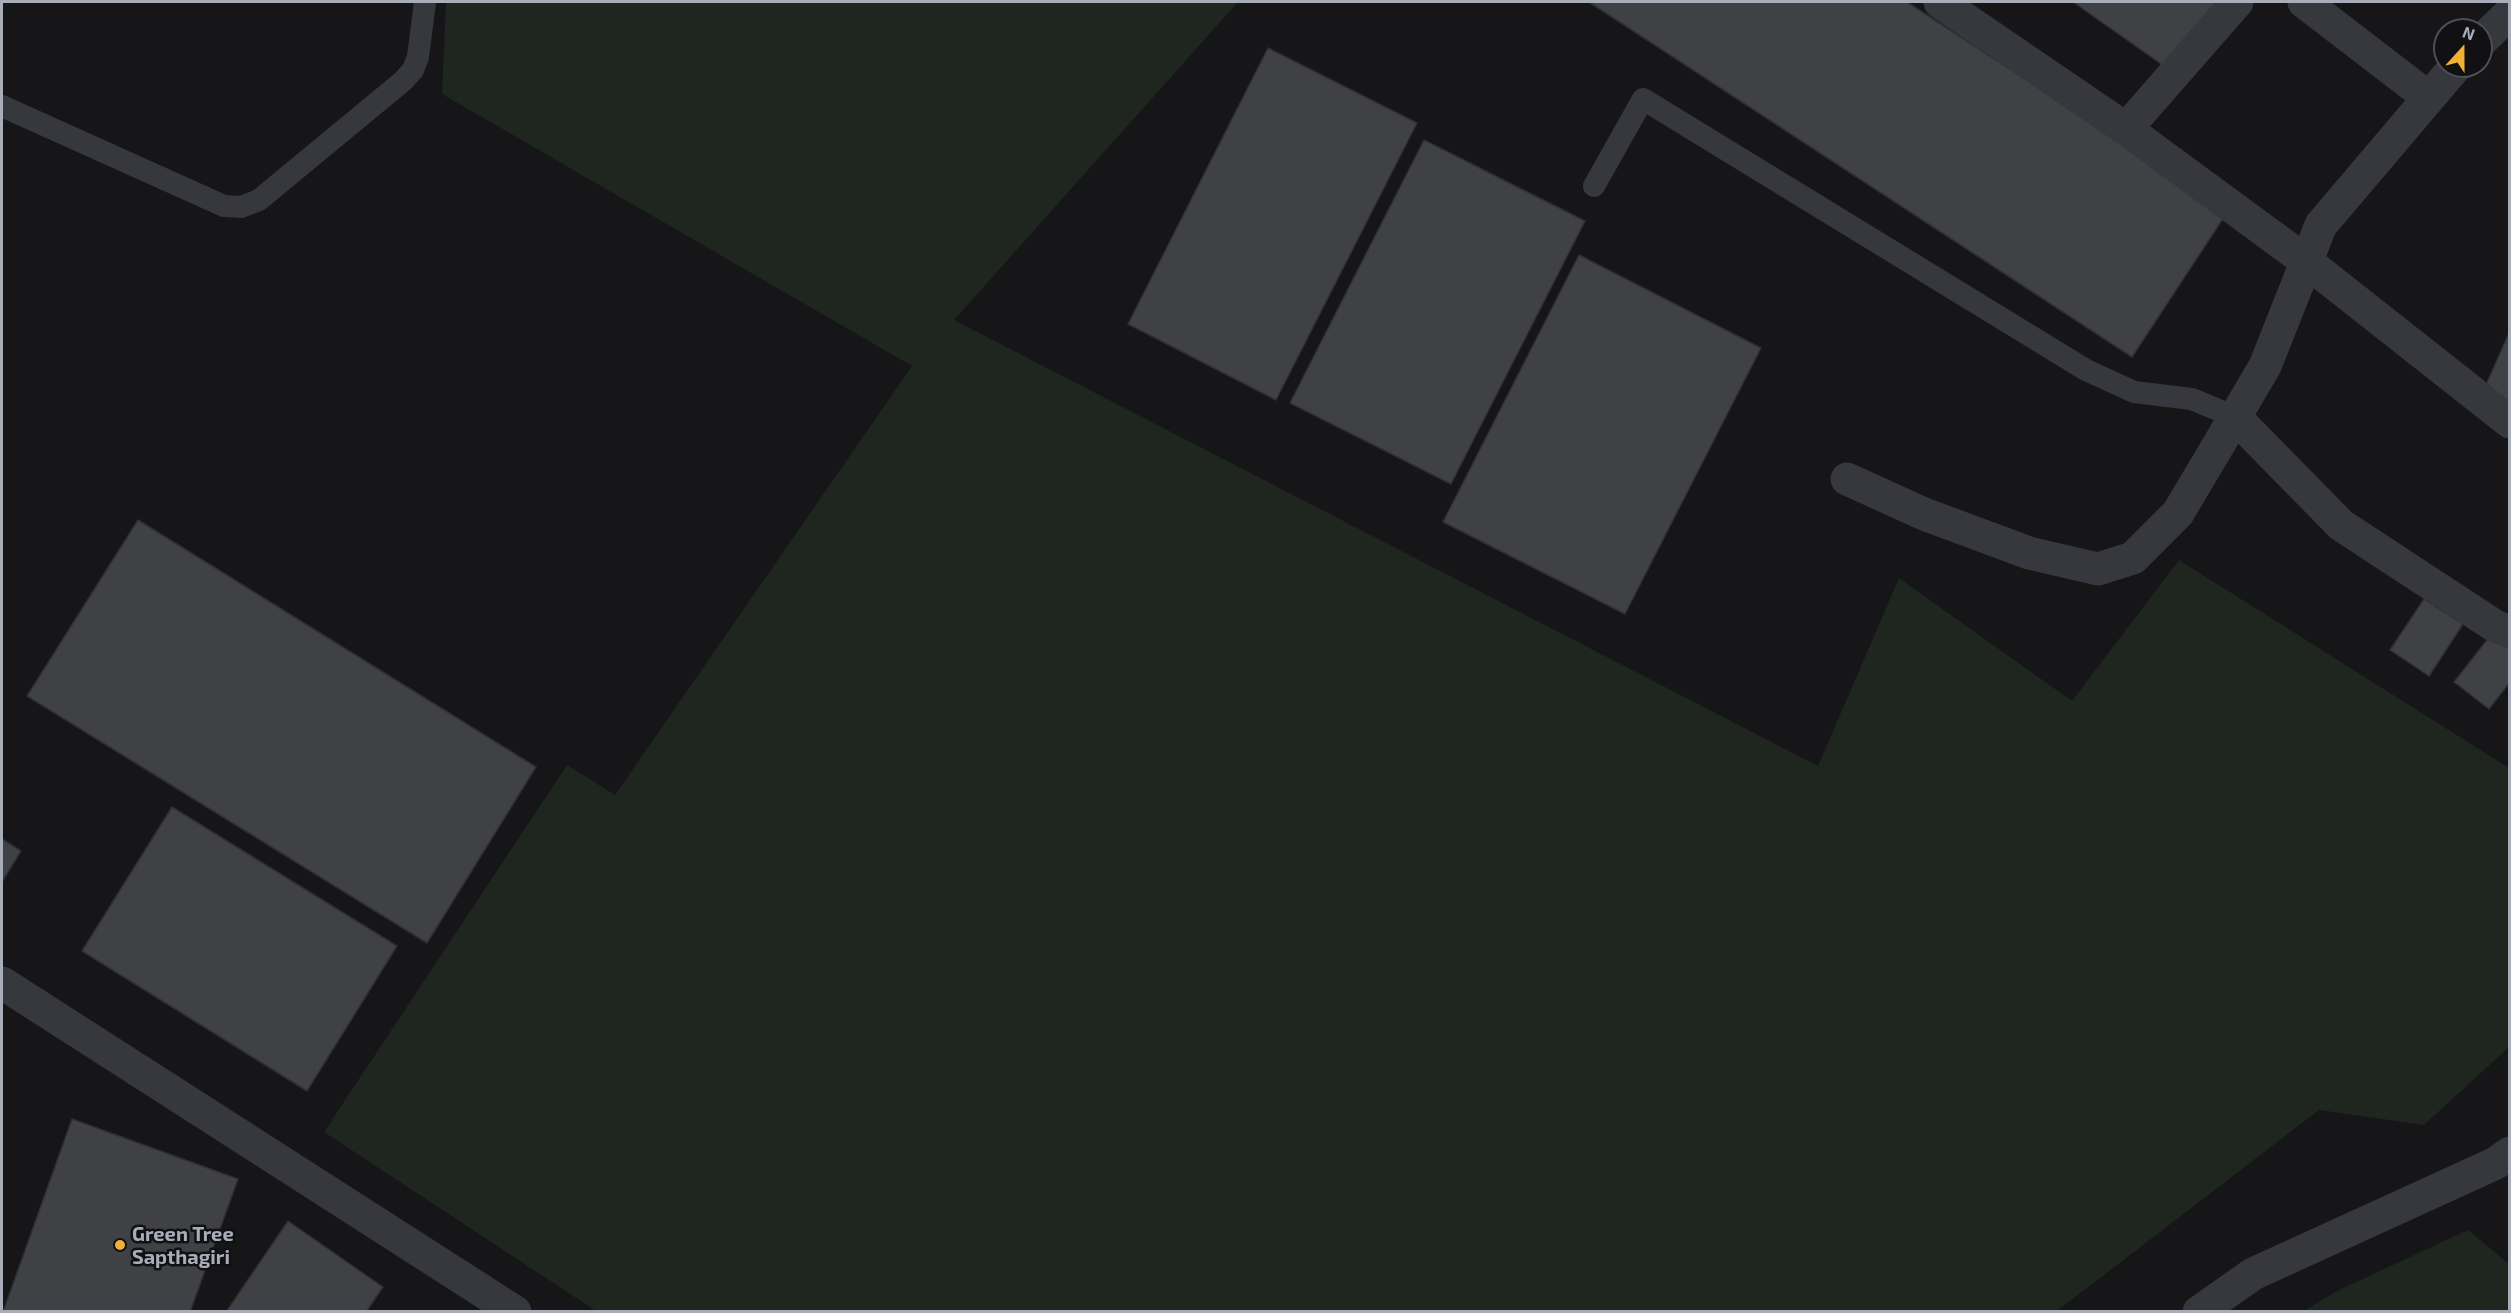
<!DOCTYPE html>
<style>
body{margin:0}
#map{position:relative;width:2511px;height:1313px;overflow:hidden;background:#161618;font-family:"Exo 2",sans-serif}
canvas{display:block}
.frame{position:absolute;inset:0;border:3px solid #a8adb8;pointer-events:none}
.north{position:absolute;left:2433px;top:18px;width:60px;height:60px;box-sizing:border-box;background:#111113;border:2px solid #4d4f55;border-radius:50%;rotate:21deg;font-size:16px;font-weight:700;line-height:24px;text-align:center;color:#a8adb8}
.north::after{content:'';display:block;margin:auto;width:21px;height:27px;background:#f2b134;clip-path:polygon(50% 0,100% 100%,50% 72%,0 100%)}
</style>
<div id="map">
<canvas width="2511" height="1313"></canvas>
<div class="frame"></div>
<div class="north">N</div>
</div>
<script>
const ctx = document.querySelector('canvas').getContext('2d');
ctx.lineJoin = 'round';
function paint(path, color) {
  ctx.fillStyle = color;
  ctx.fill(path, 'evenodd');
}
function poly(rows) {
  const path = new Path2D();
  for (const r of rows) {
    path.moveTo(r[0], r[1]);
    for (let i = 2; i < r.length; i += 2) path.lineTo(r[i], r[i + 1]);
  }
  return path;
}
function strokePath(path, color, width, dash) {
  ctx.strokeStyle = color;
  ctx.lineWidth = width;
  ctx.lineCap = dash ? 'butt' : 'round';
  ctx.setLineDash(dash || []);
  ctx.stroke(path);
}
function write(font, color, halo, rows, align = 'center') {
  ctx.font = font + ' "Exo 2",sans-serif';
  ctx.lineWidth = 5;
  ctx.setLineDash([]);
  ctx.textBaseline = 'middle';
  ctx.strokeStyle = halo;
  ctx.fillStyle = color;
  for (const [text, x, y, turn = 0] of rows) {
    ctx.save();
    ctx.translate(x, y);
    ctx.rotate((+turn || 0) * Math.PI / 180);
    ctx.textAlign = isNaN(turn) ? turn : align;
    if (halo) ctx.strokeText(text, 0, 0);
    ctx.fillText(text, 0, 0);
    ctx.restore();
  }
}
paint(poly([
 [446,2,1238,2,954,320,1818,766,1899,578,2072,701,2179,560,2509,768,2509,1047,2424,1125,2319,1110,2057,1311,596,1311,324,1132,567,765,615,795,912,366,442,94],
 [2468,1230,2509,1264,2509,1311,2304,1311,2337,1291]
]), '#1e261f');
const building = poly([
 [1589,2,1907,2,2228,211,2132,357,1589,2],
 [2073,2,2225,2,2174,73,2073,2],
 [1268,48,1417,123,1276,400,1128,324,1268,48],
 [1424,140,1585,221,1451,484,1290,403,1424,140],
 [1579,255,1761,348,1625,614,1443,522,1579,255],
 [2509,333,2510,333,2510,409,2481,396,2509,333],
 [138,520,536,767,427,943,27,696,138,520],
 [2424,599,2463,624,2429,676,2390,650,2424,599],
 [2494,631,2510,643,2510,682,2489,709,2454,682,2494,631],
 [172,807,397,946,307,1091,82,951,172,807],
 [2,839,21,851,2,882,2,839],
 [72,1119,238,1179,190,1312,3,1312,72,1119],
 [288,1221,383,1287,366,1312,226,1312,288,1221]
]);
paint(building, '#404145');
strokePath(building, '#303034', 1.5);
strokePath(poly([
 [2,106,224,206,241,207,259,200,403,81,413,70,418,57,425,2],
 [1594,186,1643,99,2086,370,2134,392,2192,399,2235,417]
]), '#37383d', 22);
strokePath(poly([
 [1940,2,2126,129,2307,262,2510,422],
 [2304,2,2429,98],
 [2481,41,2510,13],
 [2456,66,2321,225,2265,366,2235,417,2341,525,2495,626,2510,632],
 [2126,129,2237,2],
 [1847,479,1924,514,2029,553,2098,569,2133,558,2178,513,2235,417],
 [2,983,515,1312]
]), '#37383d', 33);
strokePath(poly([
 [2199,1312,2253,1274,2496,1163,2510,1153]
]), '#37383d', 33);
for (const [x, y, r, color] of [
 [120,1245,6,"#f2b134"]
]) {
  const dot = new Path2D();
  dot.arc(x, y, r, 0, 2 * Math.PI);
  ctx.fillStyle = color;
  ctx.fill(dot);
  strokePath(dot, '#111113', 2);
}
write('bold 20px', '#a8adb8', '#111113', [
 ["Green Tree",132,1234],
 ["Sapthagiri",132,1257]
], 'left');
</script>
